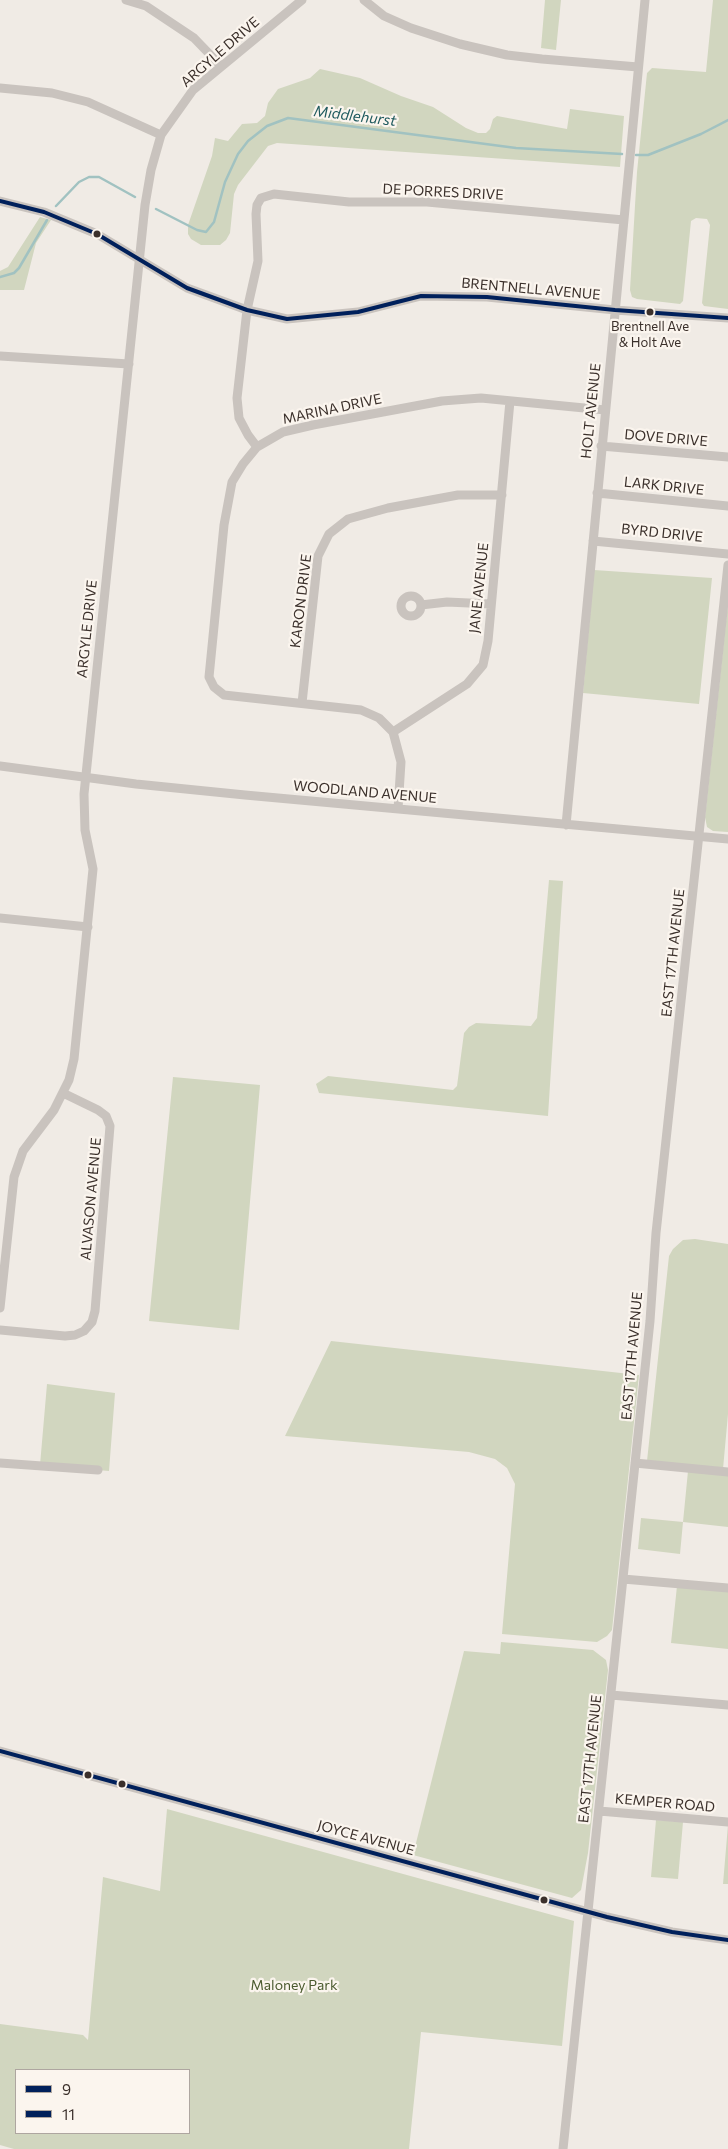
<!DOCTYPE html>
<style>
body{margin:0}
#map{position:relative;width:728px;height:2149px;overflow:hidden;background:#f0ebe5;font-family:Commissioner,sans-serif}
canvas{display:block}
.legend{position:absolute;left:15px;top:2069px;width:175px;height:65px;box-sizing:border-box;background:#fbf5ee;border:1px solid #aea6a0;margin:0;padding:6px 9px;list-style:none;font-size:15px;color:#3b302b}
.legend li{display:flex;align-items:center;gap:10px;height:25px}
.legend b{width:25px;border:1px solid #aea6a0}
</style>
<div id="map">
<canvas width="728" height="2149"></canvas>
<ul class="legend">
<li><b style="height:6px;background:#00205b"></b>9</li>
<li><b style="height:6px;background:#00205b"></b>11</li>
</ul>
</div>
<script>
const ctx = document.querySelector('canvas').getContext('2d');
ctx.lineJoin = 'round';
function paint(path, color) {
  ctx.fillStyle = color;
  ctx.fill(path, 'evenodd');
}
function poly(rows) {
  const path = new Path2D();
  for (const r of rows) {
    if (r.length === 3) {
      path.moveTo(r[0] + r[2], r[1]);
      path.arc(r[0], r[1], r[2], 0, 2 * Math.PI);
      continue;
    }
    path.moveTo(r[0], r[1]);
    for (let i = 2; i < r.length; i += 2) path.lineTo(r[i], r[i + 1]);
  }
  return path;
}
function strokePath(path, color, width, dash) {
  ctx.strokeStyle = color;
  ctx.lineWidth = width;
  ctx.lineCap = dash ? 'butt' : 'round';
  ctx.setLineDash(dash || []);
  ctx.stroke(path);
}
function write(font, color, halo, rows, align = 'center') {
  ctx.font = font + ' Commissioner,sans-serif';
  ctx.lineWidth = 4.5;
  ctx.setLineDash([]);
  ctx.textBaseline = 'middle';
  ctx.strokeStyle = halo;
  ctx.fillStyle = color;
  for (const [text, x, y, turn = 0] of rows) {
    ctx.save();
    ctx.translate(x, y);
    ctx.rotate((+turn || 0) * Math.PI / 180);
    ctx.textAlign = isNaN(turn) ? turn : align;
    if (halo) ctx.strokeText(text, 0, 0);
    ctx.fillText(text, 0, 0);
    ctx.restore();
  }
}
paint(poly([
 [545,0,561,0,556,50,541,48],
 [713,0,728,0,728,309,704,306,702,303,710,225,707,219,696,218,691,221,683,301,680,304,637,299,632,297,630,290,637,172,647,73,652,68,706,72],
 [320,69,360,78,401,96,433,107,466,128,478,133,486,133,490,129,493,119,497,116,567,129,570,109,624,116,620,167,277,143,268,146,238,185,234,194,230,233,226,240,220,245,201,245,191,239,188,234,188,225,212,156,215,138,228,141,242,124,257,123,265,116,268,103,278,89,310,78],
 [40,217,51,220,36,243,24,290,0,290,0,271,8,267],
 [594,570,712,578,699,704,583,693],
 [728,603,728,832,713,831,707,827,705,817],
 [549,880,563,881,548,1116,319,1093,316,1084,328,1076,453,1090,457,1086,464,1033,469,1027,476,1023,531,1026,537,1018],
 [173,1077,260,1085,239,1330,149,1321],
 [695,1239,728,1244,728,1414,723,1469,647,1461,669,1256,673,1249,683,1240],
 [331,1341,639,1375,612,1630,607,1636,597,1642,502,1634,515,1484,507,1468,495,1459,469,1452,285,1436],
 [47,1384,115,1393,109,1471,40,1465],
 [688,1471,728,1474,728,1527,683,1522,680,1554,638,1549,641,1518,683,1522],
 [677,1586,728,1591,728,1649,671,1643],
 [501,1642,593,1650,606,1660,608,1670,588,1853,581,1890,572,1898,413,1855,464,1651,500,1654],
 [167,1809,574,1921,562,2046,421,2032,409,2149,14,2149,0,2145,0,2024,83,2035,88,2040,103,1877,160,1891],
 [16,2070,189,2070,189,2133,16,2133],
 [656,1820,683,1822,678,1879,651,1877],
 [728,1825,728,1884,723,1884]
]), '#d1d6bf');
strokePath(poly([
 [636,155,648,155,701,134,728,120],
 [56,206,79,182,89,177,99,177,135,197],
 [156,209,197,230,206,232,214,222,225,182,238,154,248,141,267,126,288,118,516,148,622,154],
 [0,277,14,273,19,268,47,220]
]), '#a1c2c1', 2.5);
strokePath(poly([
 [126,0,146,6,194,38,221,66],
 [364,0,384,16,411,28,460,44,507,55,542,59,638,67],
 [0,88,52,93,88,102,161,135],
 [0,201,44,212,97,234,187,288,247,310,287,319,358,312,421,296,487,297,615,310,728,318],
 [0,356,129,364],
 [601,446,728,457],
 [257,447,248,435,239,418,237,398,247,310,258,261,256,214,257,205,261,198,274,194,349,202,427,202,624,220],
 [597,493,728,506],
 [593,541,728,554],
 [411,606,10],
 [421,605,447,602,491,604],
 [302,703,318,556,329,534,348,519,388,508,458,495,502,495],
 [393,732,467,684,483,665,488,641,510,401],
 [0,766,136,784,245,795,728,839],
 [398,809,401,762,393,732,379,718,361,710,224,695,214,687,209,677,224,525,232,482,243,464,257,447,283,432,313,425,442,401,481,398,605,410],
 [566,825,645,0],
 [0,918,88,927],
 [0,1308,14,1177,23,1151,54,1110,69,1080,74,1059,93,869,85,830,84,794,145,205,151,170,161,135,193,90,302,0],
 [0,1330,65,1336,75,1335,84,1331,92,1322,95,1311,110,1126,106,1116,98,1110,63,1093],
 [0,1463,98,1470],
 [635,1463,728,1472],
 [623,1579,728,1588],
 [611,1695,728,1705],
 [0,1751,607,1917,672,1932,728,1940],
 [599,1811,728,1822],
 [563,2149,650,1321,656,1233,728,565]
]), '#c9c3be', 9);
strokePath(poly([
 [0,201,44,212,97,234,187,288,247,310,287,319,358,312,421,296,487,297,615,310,728,318]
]), '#00205b', 4);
strokePath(poly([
 [0,1751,607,1917,672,1932,728,1940]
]), '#00205b', 4);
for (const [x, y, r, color] of [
 [97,234,4.5,"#3b302b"],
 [650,312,4.5,"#3b302b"],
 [88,1775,4.5,"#3b302b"],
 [122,1784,4.5,"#3b302b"],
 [544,1900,4.5,"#3b302b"]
]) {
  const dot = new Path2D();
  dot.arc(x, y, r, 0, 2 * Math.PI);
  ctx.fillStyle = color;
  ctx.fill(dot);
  strokePath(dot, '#fbf5ee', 2);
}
write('13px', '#3b302b', '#fbf5ee', [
 ["Brentnell Ave",650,327],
 ["& Holt Ave",650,343]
]);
write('14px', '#3b302b', '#fbf5ee', [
 ["ARGYLE DRIVE",220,52,-41],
 ["DE PORRES DRIVE",443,192,3],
 ["BRENTNELL AVENUE",531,289,5],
 ["MARINA DRIVE",332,409,-12],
 ["HOLT AVENUE",591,411,-84],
 ["DOVE DRIVE",666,438,5],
 ["LARK DRIVE",664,486,6],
 ["BYRD DRIVE",662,533,6],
 ["JANE AVENUE",479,588,-84],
 ["KARON DRIVE",301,601,-83],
 ["ARGYLE DRIVE",87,629,-84],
 ["WOODLAND AVENUE",365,792,5],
 ["EAST 17TH AVENUE",673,953,-84],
 ["ALVASON AVENUE",91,1199,-85],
 ["EAST 17TH AVENUE",632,1356,-85],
 ["EAST 17TH AVENUE",590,1759,-84],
 ["KEMPER ROAD",665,1803,5],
 ["JOYCE AVENUE",366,1838,15]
]);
write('14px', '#4a5a2e', '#fbf5ee', [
 ["Maloney Park",294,1985]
]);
write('italic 15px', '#1f5a5e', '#fbf5ee', [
 ["Middlehurst",355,116,7]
]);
</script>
